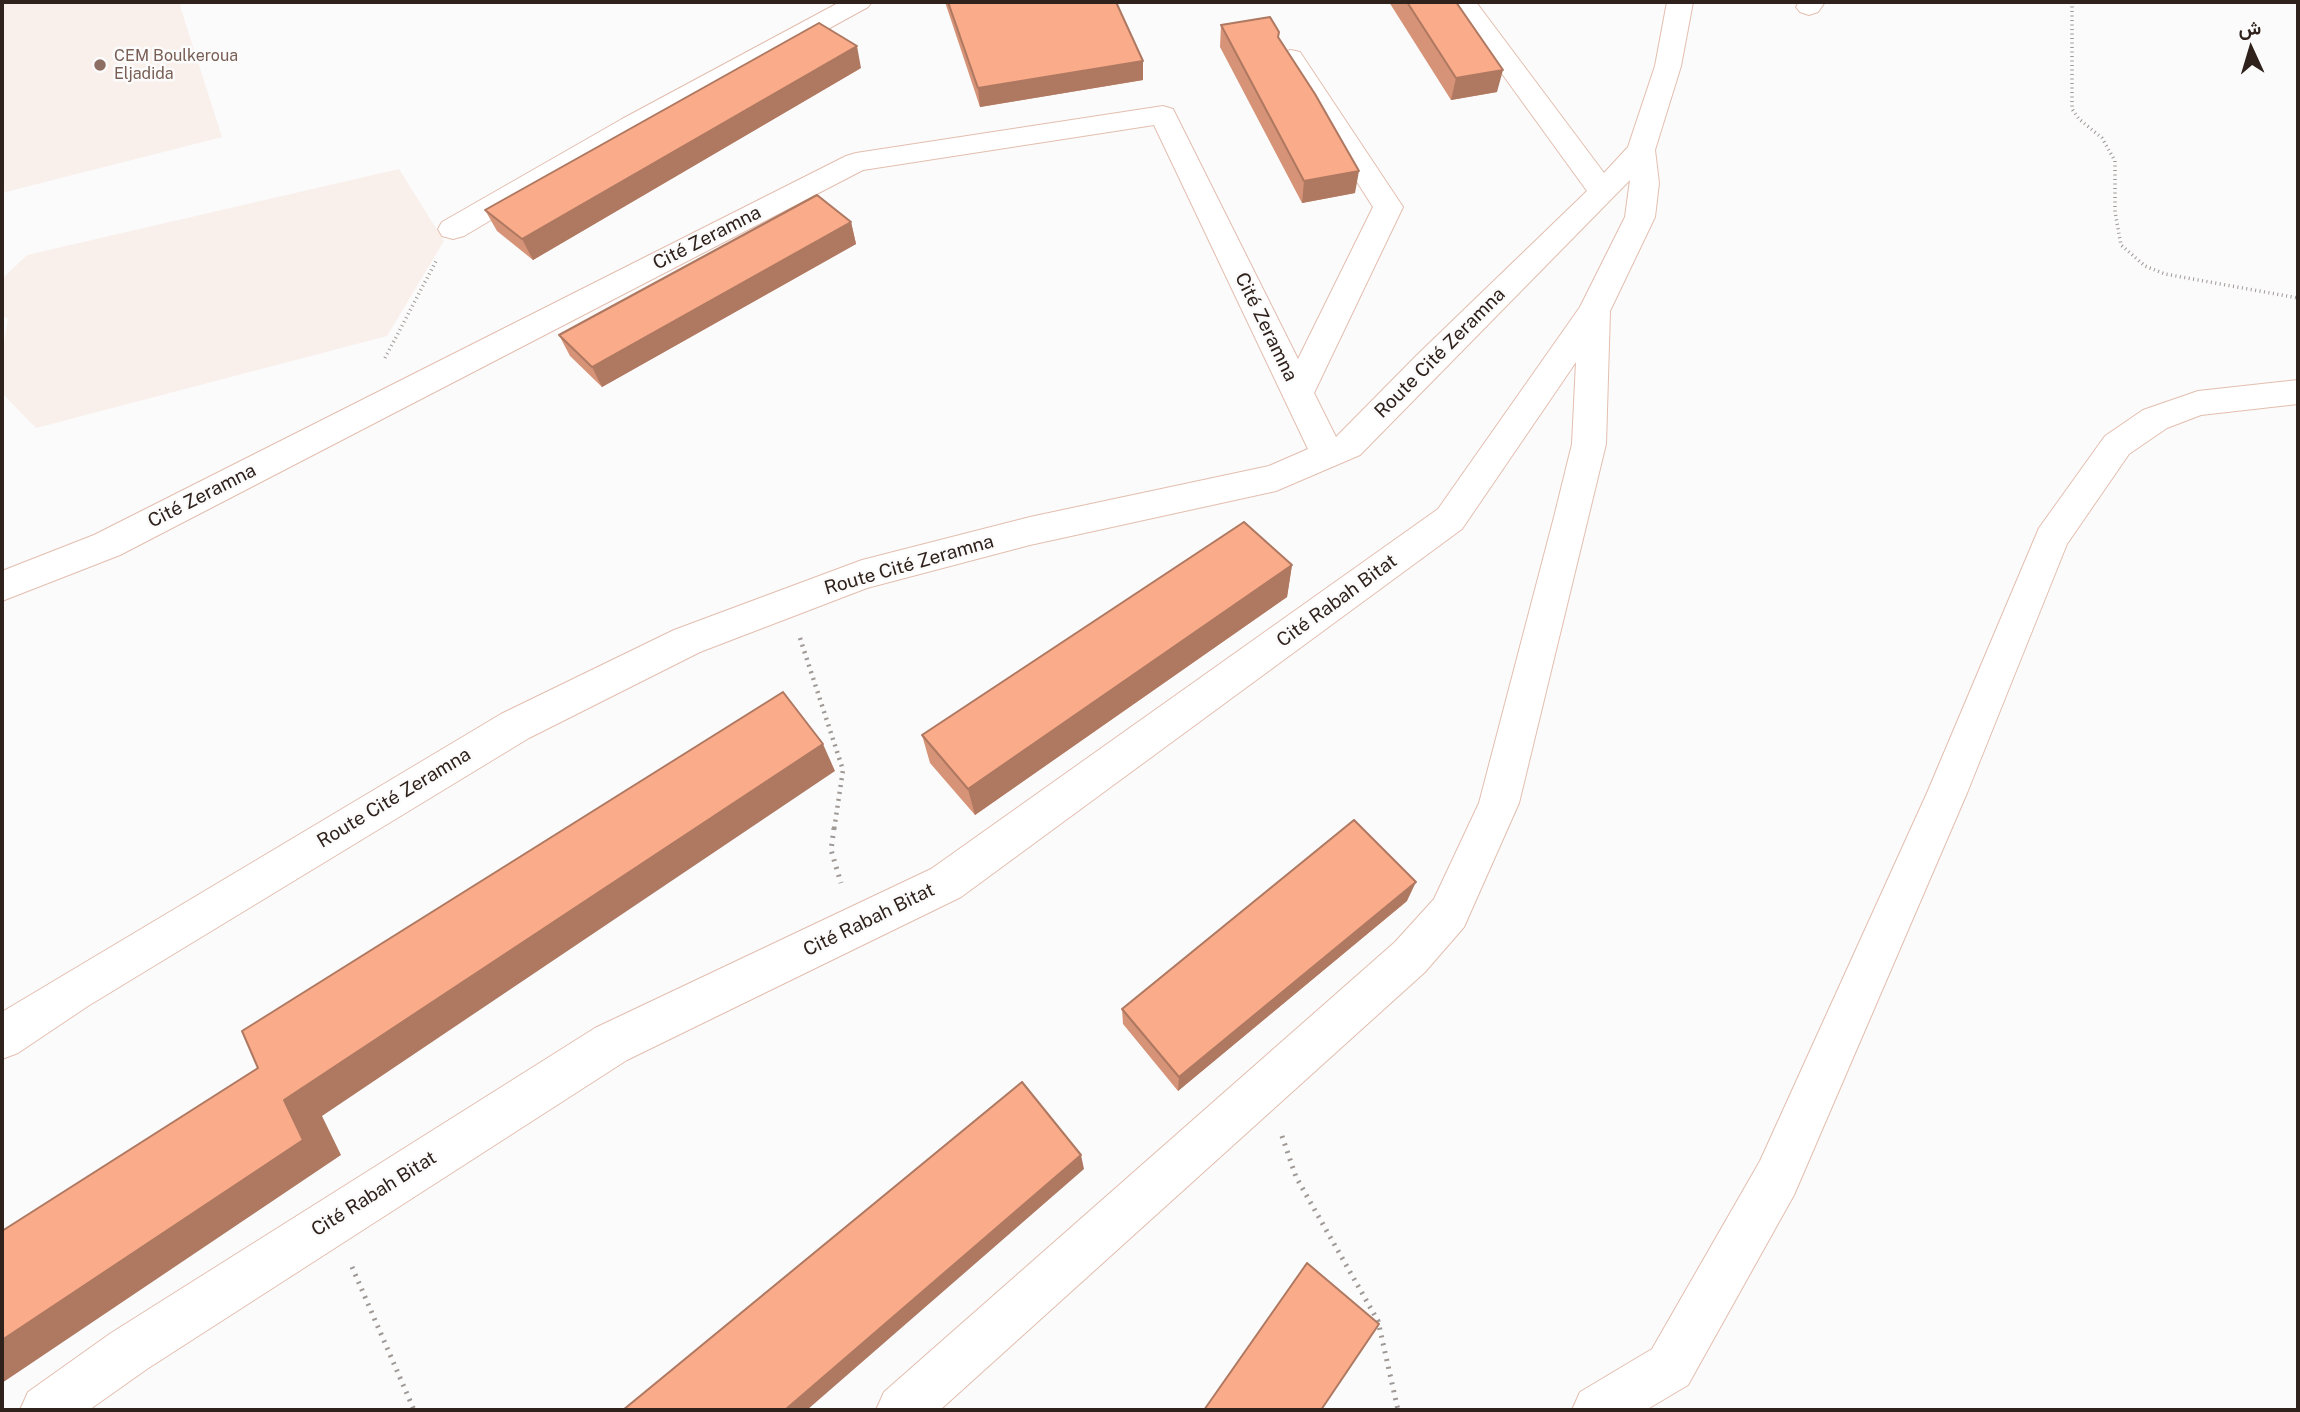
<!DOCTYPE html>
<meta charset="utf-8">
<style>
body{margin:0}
#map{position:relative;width:2300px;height:1412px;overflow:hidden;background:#fbfbfb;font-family:"Public Sans",Vazirmatn,sans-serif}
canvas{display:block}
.frame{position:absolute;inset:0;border:4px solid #2f211b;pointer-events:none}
.north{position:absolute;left:2216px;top:14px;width:70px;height:70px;-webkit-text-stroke:5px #fbfbfb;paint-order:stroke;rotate:356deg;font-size:19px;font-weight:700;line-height:28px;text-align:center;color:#2f211b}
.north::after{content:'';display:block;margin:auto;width:24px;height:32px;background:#2f211b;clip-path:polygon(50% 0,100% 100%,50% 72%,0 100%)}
</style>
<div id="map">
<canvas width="2300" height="1412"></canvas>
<div class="frame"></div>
<div class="north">ش</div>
</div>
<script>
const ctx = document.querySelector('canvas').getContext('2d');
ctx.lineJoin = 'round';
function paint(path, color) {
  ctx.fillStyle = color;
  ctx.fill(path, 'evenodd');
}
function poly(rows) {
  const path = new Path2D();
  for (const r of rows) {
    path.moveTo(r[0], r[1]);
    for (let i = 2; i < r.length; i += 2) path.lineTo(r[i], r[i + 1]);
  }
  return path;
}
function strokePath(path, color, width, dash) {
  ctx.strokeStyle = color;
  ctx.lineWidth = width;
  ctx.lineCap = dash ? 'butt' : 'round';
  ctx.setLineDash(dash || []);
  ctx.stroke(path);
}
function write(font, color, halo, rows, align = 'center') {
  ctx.font = font + ' "Public Sans",sans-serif';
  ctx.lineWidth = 5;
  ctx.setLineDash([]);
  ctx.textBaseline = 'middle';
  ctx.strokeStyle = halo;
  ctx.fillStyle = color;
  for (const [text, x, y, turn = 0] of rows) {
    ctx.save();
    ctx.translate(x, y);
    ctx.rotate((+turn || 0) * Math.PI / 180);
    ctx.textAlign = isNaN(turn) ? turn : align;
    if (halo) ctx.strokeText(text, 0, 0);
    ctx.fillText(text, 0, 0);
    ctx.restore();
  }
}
paint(poly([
 [2,2,184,2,180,6,222,137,2,193],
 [399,169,444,241,387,336,36,428,2,393,2,354,8,319,2,315,2,279,27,255]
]), '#f9efeb');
const minor = poly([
 [840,2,872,2,868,7,642,131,464,236,453,239,442,236,438,229,442,222,622,119,840,2],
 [1450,2,1476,2,1604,173,1628,147,1655,66,1667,2,1693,2,1681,66,1655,150,1659,183,1655,217,1610,311,1606,444,1519,803,1464,927,1425,972,940,1410,876,1410,884,1392,1395,942,1434,899,1479,803,1554,517,1572,444,1576,362,1462,529,961,897,627,1060,147,1369,89,1410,20,1410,28,1392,111,1333,595,1028,931,869,1438,509,1580,307,1625,217,1630,180,1360,455,1276,491,1030,545,867,588,700,652,529,738,88,1006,18,1053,2,1059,2,1012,501,714,674,630,862,560,1030,517,1269,466,1308,449,1154,125,863,170,120,555,2,601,2,571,94,535,846,156,856,153,1163,106,1173,109,1298,359,1373,207,1278,58,1282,52,1291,50,1300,52,1403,207,1314,393,1336,437,1417,355,1587,191,1450,2],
 [1799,2,1825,2,1818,12,1809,15,1800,12,1796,7,1799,2],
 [2298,380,2298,404,2201,415,2167,428,2129,454,2067,544,1967,793,1794,1195,1688,1385,1646,1410,1572,1410,1580,1392,1652,1349,1760,1161,1927,793,2039,528,2105,436,2143,410,2198,391,2298,380]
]);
strokePath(minor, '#e3beaf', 2);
strokePath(poly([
 [2072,2,2072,109,2079,119,2102,138,2115,161,2115,212,2121,245,2145,266,2165,274,2298,298],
 [385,358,436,261]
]), '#9f9996', 3.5, [1, 3.5]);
strokePath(poly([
 [800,638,843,770,834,830]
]), '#9f9996', 4.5, [2, 5]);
strokePath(poly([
 [834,828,831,850,841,883],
 [1282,1136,1296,1177,1378,1321,1398,1410],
 [352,1267,414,1410]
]), '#9f9996', 5, [2, 6]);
paint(minor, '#fff');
paint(poly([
 [945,2,1116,2,1143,80,980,107],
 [1389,2,1456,2,1497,92,1451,100],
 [1221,25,1279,39,1355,193,1302,203,1220,47],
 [861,68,533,260,497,231,485,210],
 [851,222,856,244,602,387,570,356,559,335],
 [1292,565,1287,597,975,815,930,763,922,735],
 [1407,901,1178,1091,1123,1024,1122,1009]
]), '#d69377');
paint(poly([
 [857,46,861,68,533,260,522,239],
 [1143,61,1143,80,980,107,978,88],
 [1503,70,1497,92,1451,100,1456,78],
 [1359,171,1355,193,1302,203,1304,181],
 [851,222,856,244,602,387,592,367],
 [1292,565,1287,597,975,815,968,789],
 [823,744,835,771,322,1116,341,1155,2,1383,2,1340,284,1100],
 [1416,882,1407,901,1178,1091,1179,1077],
 [1081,1155,1084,1169,807,1410,785,1410]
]), '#ae7861');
const building = poly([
 [948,2,1116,2,1143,61,978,88,948,2],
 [1407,2,1456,2,1503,70,1456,78,1407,2],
 [1270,17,1279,32,1278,37,1315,94,1359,171,1304,181,1221,25,1270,17],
 [819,23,857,46,522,239,485,210,819,23],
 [817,195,851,222,592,367,559,335,817,195],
 [1244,522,1292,565,968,789,922,735,1244,522],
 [783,692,823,744,284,1100,303,1140,2,1340,2,1231,258,1068,242,1031,783,692],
 [1354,820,1416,882,1179,1077,1122,1009,1354,820],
 [1022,1082,1081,1155,785,1410,623,1410,1022,1082],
 [1307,1263,1379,1324,1321,1410,1204,1410,1307,1263]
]);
paint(building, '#f9ab8a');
strokePath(building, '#ae7861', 2);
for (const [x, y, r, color] of [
 [100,65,7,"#8d6e63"]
]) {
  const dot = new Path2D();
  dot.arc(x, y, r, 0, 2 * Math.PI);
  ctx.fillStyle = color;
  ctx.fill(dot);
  strokePath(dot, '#fbfbfb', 2.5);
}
write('16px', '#785e54', '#fbfbfb', [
 ["CEM Boulkeroua",114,56],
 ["Eljadida",114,74]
], 'left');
write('19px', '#2f211b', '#fbfbfb', [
 ["Cité Zeramna",707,238,-27],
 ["Cité Zeramna",1266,327,64],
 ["Route Cité Zeramna",1440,353,-45],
 ["Cité Zeramna",202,496,-27],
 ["Route Cité Zeramna",909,565,-16],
 ["Cité Rabah Bitat",1337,601,-36],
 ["Route Cité Zeramna",394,798,-31],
 ["Cité Rabah Bitat",869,920,-26],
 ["Cité Rabah Bitat",374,1194,-32]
]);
</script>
